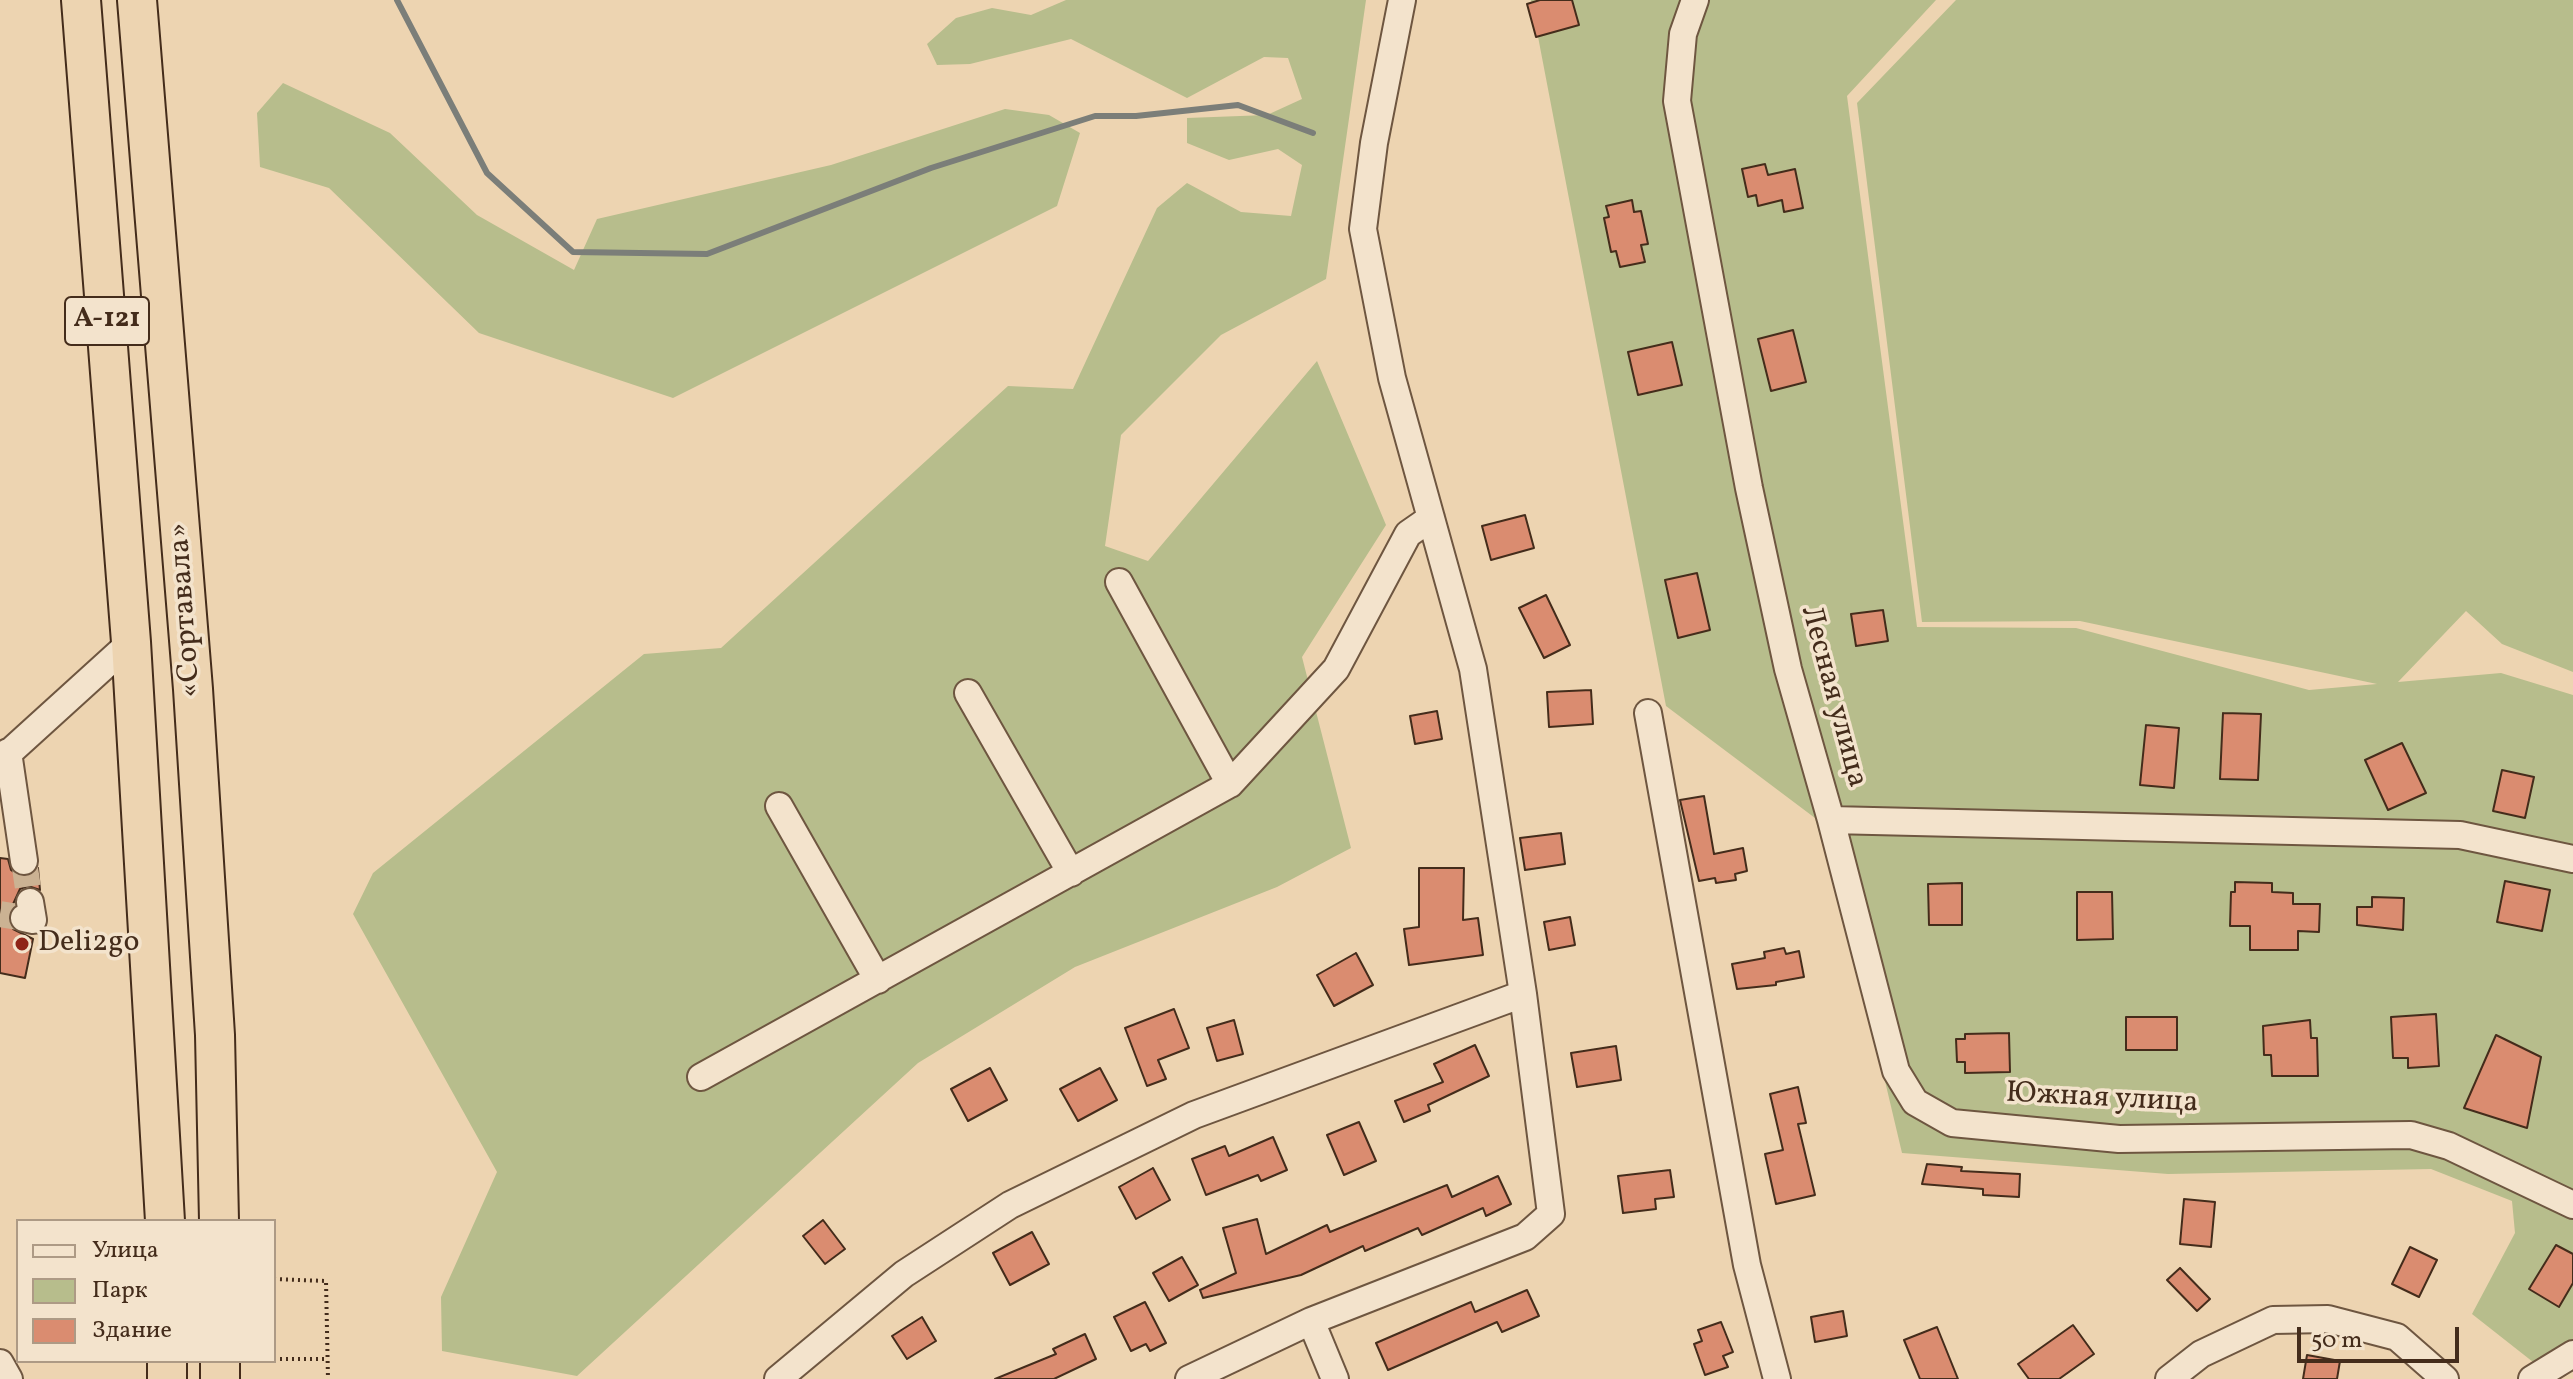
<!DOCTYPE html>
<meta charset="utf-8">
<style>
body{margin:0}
#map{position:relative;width:2573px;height:1379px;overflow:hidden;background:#edd4b1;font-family:Vollkorn,serif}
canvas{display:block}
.legend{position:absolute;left:16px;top:1219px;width:260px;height:144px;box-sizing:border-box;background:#f3e3cc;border:2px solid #ad9a85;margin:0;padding:10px 14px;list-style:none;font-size:24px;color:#442c1b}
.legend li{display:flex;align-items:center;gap:16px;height:40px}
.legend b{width:40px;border:2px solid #ad9a85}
.scale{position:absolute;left:2297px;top:1327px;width:162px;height:36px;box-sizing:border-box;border:4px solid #442c1b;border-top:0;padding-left:10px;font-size:24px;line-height:28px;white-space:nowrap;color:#442c1b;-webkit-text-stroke:6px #f3e3cc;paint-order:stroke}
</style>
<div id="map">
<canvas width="2573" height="1379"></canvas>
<ul class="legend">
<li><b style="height:10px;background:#f3e3cc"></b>Улица</li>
<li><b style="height:22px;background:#b7bd8c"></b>Парк</li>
<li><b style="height:22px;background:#da8c70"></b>Здание</li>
</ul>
<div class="scale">50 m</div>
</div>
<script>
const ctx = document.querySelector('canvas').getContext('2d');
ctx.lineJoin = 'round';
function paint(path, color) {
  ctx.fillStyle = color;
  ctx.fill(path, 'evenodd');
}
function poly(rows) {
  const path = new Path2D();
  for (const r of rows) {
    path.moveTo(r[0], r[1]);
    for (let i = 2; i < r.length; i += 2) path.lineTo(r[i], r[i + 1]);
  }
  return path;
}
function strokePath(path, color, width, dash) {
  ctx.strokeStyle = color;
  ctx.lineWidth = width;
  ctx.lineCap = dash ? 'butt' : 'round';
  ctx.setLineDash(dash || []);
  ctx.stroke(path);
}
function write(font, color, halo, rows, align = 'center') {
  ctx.font = font + ' Vollkorn,serif';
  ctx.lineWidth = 7;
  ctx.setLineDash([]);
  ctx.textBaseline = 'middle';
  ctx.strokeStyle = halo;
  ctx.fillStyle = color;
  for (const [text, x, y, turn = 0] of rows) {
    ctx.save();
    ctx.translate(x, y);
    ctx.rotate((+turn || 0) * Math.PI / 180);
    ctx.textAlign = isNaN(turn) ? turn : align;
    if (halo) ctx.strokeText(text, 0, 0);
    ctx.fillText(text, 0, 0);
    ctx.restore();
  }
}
paint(poly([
 [1066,0,1366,0,1326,279,1221,335,1121,435,1105,546,1148,561,1317,361,1386,525,1302,657,1351,848,1277,887,1075,967,918,1063,577,1376,442,1351,441,1297,497,1172,353,914,373,873,644,654,721,648,1008,386,1073,389,1157,208,1187,183,1241,212,1291,216,1302,165,1278,149,1229,160,1187,143,1187,118,1267,115,1302,99,1288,58,1264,57,1187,98,1071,39,970,64,937,65,927,44,956,18,992,8,1031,15],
 [1531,0,1936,0,1847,96,1917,627,2076,628,2309,690,2377,684,2080,621,1922,622,1857,103,1956,0,2573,0,2573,672,2502,644,2466,611,2398,682,2501,673,2573,695,2573,1372,2547,1373,2472,1314,2515,1233,2512,1201,2431,1169,2168,1174,1902,1153,1863,988,1815,818,1666,706],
 [283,83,390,133,477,215,574,270,597,219,831,165,1005,109,1049,115,1080,133,1057,206,673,398,479,333,329,188,260,167,257,113]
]), '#b7bd8c');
strokePath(poly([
 [397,0,487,173,573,252,707,254,931,168,1095,116,1136,116,1238,105,1313,133]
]), '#7b7e79', 6);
const building = poly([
 [1540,0,1572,0,1579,25,1536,37,1527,4,1540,0],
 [1765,164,1768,175,1795,169,1803,208,1784,212,1782,200,1758,206,1756,195,1748,197,1742,169,1765,164],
 [1632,200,1634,212,1641,211,1648,244,1641,245,1645,262,1620,267,1616,251,1611,252,1604,218,1609,217,1606,206,1632,200],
 [1793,330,1806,382,1771,391,1758,339,1793,330],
 [1672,342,1682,385,1638,395,1628,352,1672,342],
 [1525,515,1534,548,1491,560,1482,526,1525,515],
 [1697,573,1710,630,1678,638,1665,580,1697,573],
 [1546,595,1570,645,1544,658,1519,608,1546,595],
 [1883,610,1888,641,1856,646,1851,614,1883,610],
 [1591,690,1593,724,1549,727,1547,692,1591,690],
 [1437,711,1442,739,1415,744,1410,716,1437,711],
 [2223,713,2261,714,2258,780,2220,779,2223,713],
 [2146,725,2179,728,2174,788,2140,785,2146,725],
 [2402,743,2426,793,2388,810,2365,760,2402,743],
 [2502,770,2534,777,2525,818,2493,811,2502,770],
 [1704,796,1714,854,1743,848,1747,871,1735,874,1736,880,1716,883,1715,878,1699,881,1680,800,1704,796],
 [1561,833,1565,864,1525,870,1520,838,1561,833],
 [0,858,8,859,11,870,19,876,27,877,38,868,40,890,28,886,20,889,8,915,13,929,33,939,25,978,0,973,0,858],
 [1419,868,1464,868,1463,920,1478,918,1483,955,1409,965,1404,929,1419,927,1419,868],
 [2505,881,2550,890,2542,931,2497,922,2505,881],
 [2235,882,2272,883,2272,892,2293,893,2293,904,2320,904,2319,932,2298,931,2298,950,2250,950,2250,926,2230,926,2231,892,2235,892,2235,882],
 [1962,883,1962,925,1929,925,1928,884,1962,883],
 [2077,892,2112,892,2113,939,2077,940,2077,892],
 [2372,897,2404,898,2403,930,2357,925,2357,907,2372,907,2372,897],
 [1570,917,1575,945,1549,950,1544,922,1570,917],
 [1784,948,1786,954,1799,951,1804,977,1776,982,1776,985,1737,989,1732,964,1765,958,1764,952,1784,948],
 [1356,953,1373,985,1334,1006,1317,975,1356,953],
 [1174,1009,1189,1048,1158,1060,1166,1079,1147,1086,1125,1028,1174,1009],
 [2436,1014,2439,1066,2408,1068,2408,1058,2393,1058,2391,1017,2436,1014],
 [2126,1017,2177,1017,2177,1050,2126,1050,2126,1017],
 [1234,1020,1243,1054,1217,1061,1207,1028,1234,1020],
 [2310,1020,2311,1038,2317,1038,2318,1076,2272,1076,2271,1055,2264,1055,2263,1026,2310,1020],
 [2009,1033,2010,1072,1965,1073,1965,1062,1957,1062,1956,1039,1965,1039,1965,1034,2009,1033],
 [2496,1035,2541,1057,2527,1128,2464,1108,2496,1035],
 [1475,1045,1489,1076,1428,1105,1430,1111,1404,1122,1395,1101,1443,1082,1434,1064,1475,1045],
 [1616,1046,1621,1080,1577,1087,1571,1053,1616,1046],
 [990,1068,1007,1100,968,1121,951,1089,990,1068],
 [1100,1068,1117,1100,1078,1121,1060,1089,1100,1068],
 [1798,1087,1806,1123,1798,1124,1815,1195,1776,1204,1765,1154,1783,1150,1770,1094,1798,1087],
 [1359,1122,1376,1161,1344,1175,1327,1135,1359,1122],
 [1273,1137,1287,1170,1261,1181,1258,1175,1206,1195,1192,1159,1225,1146,1229,1156,1273,1137],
 [1927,1164,1962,1167,1961,1171,2020,1174,2019,1197,1983,1195,1983,1189,1922,1184,1927,1164],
 [1153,1168,1170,1200,1136,1219,1119,1187,1153,1168],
 [1670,1170,1674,1197,1655,1199,1656,1209,1623,1213,1618,1176,1670,1170],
 [1498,1176,1511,1204,1486,1216,1483,1208,1422,1235,1418,1228,1365,1251,1363,1246,1301,1275,1203,1298,1200,1290,1236,1273,1223,1228,1257,1219,1266,1254,1327,1225,1330,1232,1447,1185,1452,1197,1498,1176],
 [2184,1199,2215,1202,2211,1247,2180,1244,2184,1199],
 [823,1220,845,1249,825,1264,803,1236,823,1220],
 [1032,1232,1049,1264,1010,1285,993,1253,1032,1232],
 [2556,1245,2573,1254,2573,1283,2559,1307,2529,1289,2556,1245],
 [2410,1247,2437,1260,2419,1297,2392,1284,2410,1247],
 [1182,1257,1198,1285,1169,1301,1153,1273,1182,1257],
 [2180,1268,2210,1299,2197,1311,2167,1280,2180,1268],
 [1527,1290,1539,1316,1502,1332,1497,1322,1388,1370,1376,1343,1471,1302,1475,1312,1527,1290],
 [1145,1302,1166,1343,1150,1351,1146,1344,1131,1351,1114,1317,1145,1302],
 [1843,1311,1847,1336,1815,1342,1811,1317,1843,1311],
 [922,1317,936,1341,907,1359,892,1336,922,1317],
 [1721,1322,1733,1352,1723,1356,1728,1367,1705,1375,1694,1344,1702,1341,1698,1330,1721,1322],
 [2073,1325,2094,1354,2059,1379,2029,1379,2018,1364,2073,1325],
 [1937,1327,1958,1379,1920,1379,1904,1340,1937,1327],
 [1085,1334,1096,1359,1054,1379,995,1379,1056,1354,1053,1349,1085,1334],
 [2307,1355,2340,1361,2337,1379,2303,1379,2307,1355]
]);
paint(building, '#da8c70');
strokePath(building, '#442c1b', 2);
strokePath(poly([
 [24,861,30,902],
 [0,914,24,918]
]), '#cbb293', 26, [26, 13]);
const minor = poly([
 [1695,0,1683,34,1677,101,1749,488,1788,669,1831,820,2460,835,2573,859],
 [1119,582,1230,784],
 [968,693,1071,873],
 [1648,713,1747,1265,1777,1379],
 [8,752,24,861],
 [0,761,131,642],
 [779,806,878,980],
 [1831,820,1896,1071,1915,1102,1952,1123,2119,1139,2411,1135,2449,1146,2573,1205],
 [24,918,33,920,30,902],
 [701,1077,1230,784,1336,669,1408,534,1431,518],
 [0,1363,9,1379],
 [778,1379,904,1274,1010,1205,1194,1115,1523,994],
 [1189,1379,1311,1321],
 [1335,1379,1311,1321,1525,1237,1551,1214,1523,994,1473,669,1392,378,1363,229,1374,143,1402,0],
 [2169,1379,2201,1354,2273,1320,2328,1319,2397,1337,2445,1379],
 [2532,1379,2573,1354]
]);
const highway = poly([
 [81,0,131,642,165,1221],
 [137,0,193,689,215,1035,219,1221],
 [167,1361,167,1379],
 [220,1361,220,1379]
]);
strokePath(minor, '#6e5640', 30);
strokePath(highway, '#442c1b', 42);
strokePath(poly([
 [274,1279,326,1281,328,1379],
 [274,1359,327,1359]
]), '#442c1b', 4, [2, 4]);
strokePath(minor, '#f3e3cc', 26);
strokePath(highway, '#edd4b1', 38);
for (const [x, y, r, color] of [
 [22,944,8,"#8f2418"]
]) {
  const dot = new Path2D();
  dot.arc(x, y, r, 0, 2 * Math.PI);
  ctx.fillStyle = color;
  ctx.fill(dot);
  strokePath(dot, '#f3e3cc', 3);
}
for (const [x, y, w] of [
 [107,321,84]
]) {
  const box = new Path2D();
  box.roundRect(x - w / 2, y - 24, w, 48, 6);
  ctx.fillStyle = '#f3e3cc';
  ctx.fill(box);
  strokePath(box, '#442c1b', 2);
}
write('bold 28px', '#442c1b', null, [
 ["А-121",107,321]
]);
write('30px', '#442c1b', '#f3e3cc', [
 ["«Сортавала»",187,610,-94],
 ["Лесная улица",1832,697,75],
 ["Южная улица",2102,1100,3]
]);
write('30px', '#442c1b', '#f3e3cc', [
 ["Deli2go",38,944]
], 'left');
</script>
